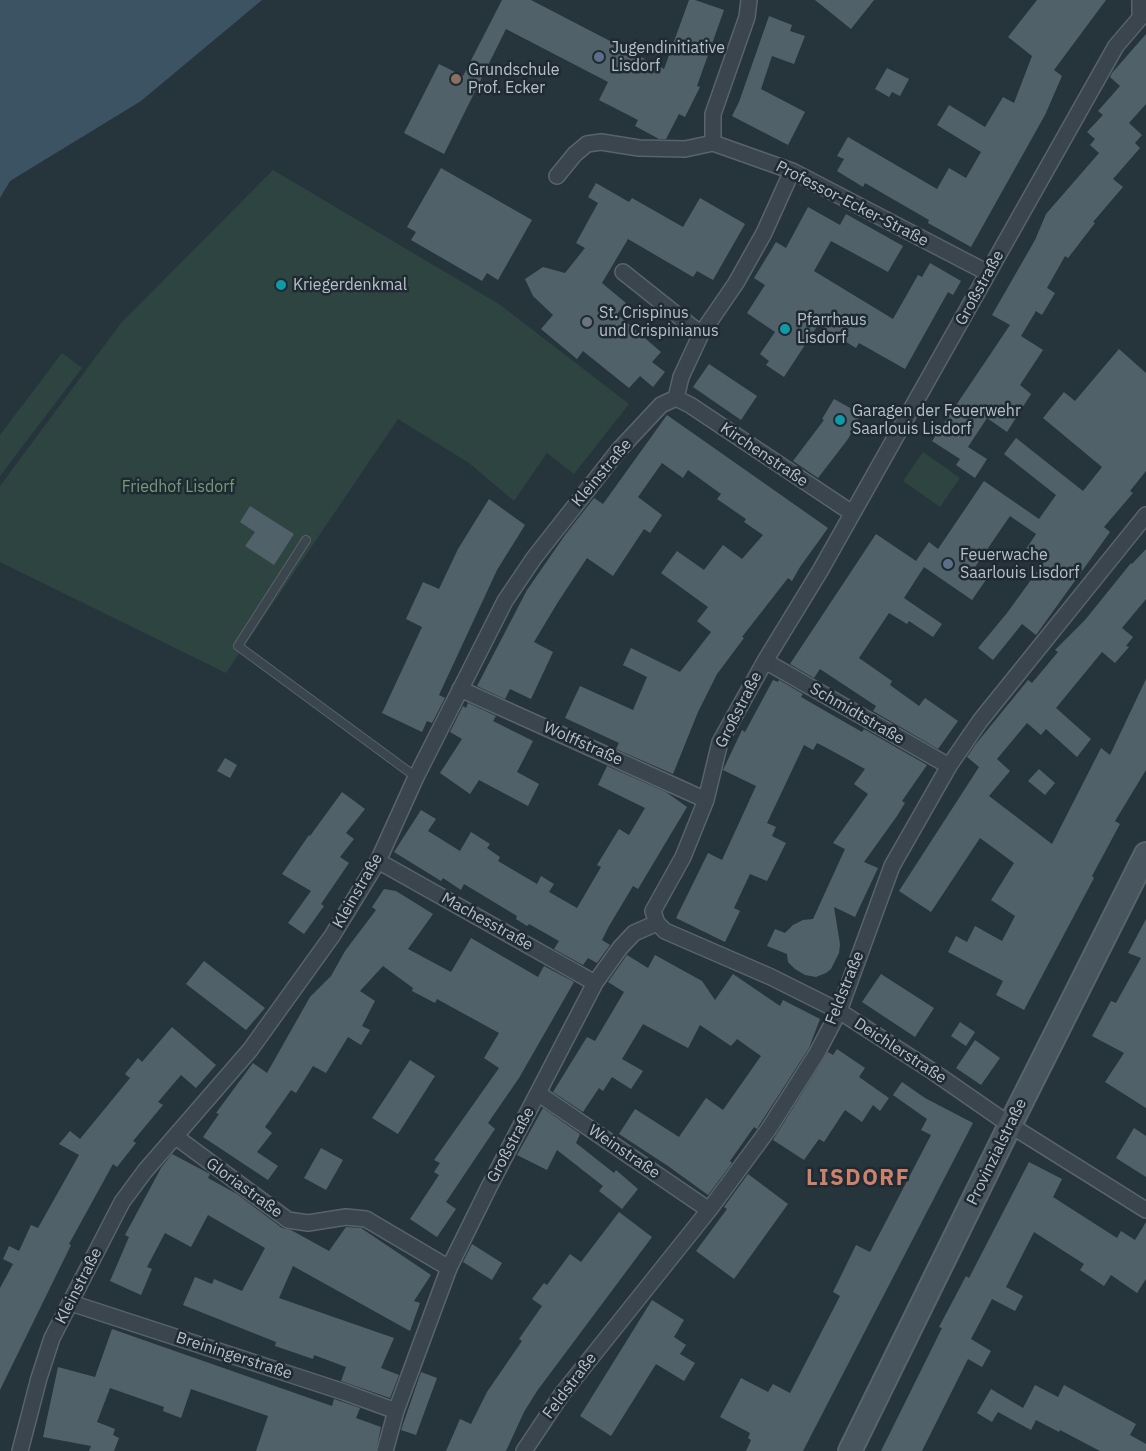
<!DOCTYPE html>
<meta charset="utf-8">
<style>
body{margin:0}
canvas{display:block;background:#26343c}
</style>
<canvas width="1146" height="1451"></canvas>
<script>
const ctx = document.querySelector('canvas').getContext('2d');
ctx.lineJoin = 'round';
function paint(path, color) {
  ctx.fillStyle = color;
  ctx.fill(path, 'evenodd');
}
function poly(rows) {
  const path = new Path2D();
  for (const r of rows) {
    path.moveTo(r[0], r[1]);
    for (let i = 2; i < r.length; i += 2) path.lineTo(r[i], r[i + 1]);
  }
  return path;
}
function strokePath(path, color, width, dash) {
  ctx.strokeStyle = color;
  ctx.lineWidth = width;
  ctx.lineCap = dash ? 'butt' : 'round';
  ctx.setLineDash(dash || []);
  ctx.stroke(path);
}
function write(font, color, halo, rows, align = 'center') {
  ctx.font = font + ' "IBM Plex Sans",sans-serif';
  ctx.lineWidth = 5;
  ctx.setLineDash([]);
  ctx.textBaseline = 'middle';
  ctx.strokeStyle = halo;
  ctx.fillStyle = color;
  for (const [text, x, y, turn = 0] of rows) {
    ctx.save();
    ctx.translate(x, y);
    ctx.rotate((+turn || 0) * Math.PI / 180);
    ctx.textAlign = isNaN(turn) ? turn : align;
    if (halo) ctx.strokeText(text, 0, 0);
    ctx.fillText(text, 0, 0);
    ctx.restore();
  }
}
paint(poly([
 [273,170,499,304,629,404,574,474,547,453,514,501,469,463,398,419,226,673,0,562,0,486,121,323],
 [62,353,82,368,0,476,0,435],
 [923,452,960,478,940,507,903,481]
]), '#2e4440');
paint(poly([
 [0,0,262,0,141,101,10,181,0,198]
]), '#3b5362');
paint(poly([
 [502,0,531,0,664,69,689,0,695,0,724,10,697,86,700,87,685,117,679,114,666,139,659,139,635,126,638,120,599,100,608,82,506,29,444,154,404,133,439,64,463,76],
 [815,0,874,0,851,29],
 [1037,0,1106,0,1054,70,1062,76,1045,115,971,247,928,223,929,220,865,183,863,187,837,171,844,159,837,156,848,137,937,189,949,168,966,178,981,152,937,125,949,105,985,127,1003,97,1014,103,1032,56,1008,37],
 [769,16,792,25,790,31,805,36,794,64,772,56,761,89,805,112,788,145,732,116,739,102],
 [1146,34,1146,104,1129,123,1142,135,1135,143,1140,148,1113,179,1123,187,1093,222,1095,223,1068,258,1065,256,1047,288,1055,293,1042,315,1036,311,1021,336,1043,350,1020,385,1031,394,1007,432,987,418,968,447,987,459,975,478,956,465,960,459,932,441,1010,325,992,315,1035,240,1046,214,1099,153,1090,145,1095,139,1087,132,1103,115,1098,111,1120,86,1110,77,1112,73],
 [887,68,909,79,900,96,892,92,889,97,875,89],
 [441,168,532,220,498,280,487,273,482,281,411,240,416,232,407,227],
 [596,183,629,202,632,198,683,227,700,198,745,224,713,280,697,271,693,277,628,239,602,283,626,303,617,314,661,352,652,362,665,372,653,387,640,376,629,388,583,351,577,359,541,329,553,315,533,296,525,279,543,267,565,273,585,248,576,243,598,203,588,197],
 [808,207,840,225,846,214,903,246,888,272,831,241,814,271,893,319,918,275,922,277,930,263,961,281,953,295,948,292,905,369,859,343,856,348,818,325,784,377,766,365,769,361,760,354,775,332,747,313,765,285,754,278,776,242,786,248],
 [1119,349,1146,373,1146,471,1130,491,1133,493,1104,527,1110,532,1036,635,1022,624,993,660,978,648,1007,613,1044,562,1026,549,1036,534,1010,516,975,567,988,577,972,600,924,567,904,598,942,624,933,637,909,621,907,624,889,613,859,658,892,681,890,685,919,706,925,698,958,721,938,749,873,711,876,706,820,669,814,678,790,664,876,534,916,561,929,542,938,549,984,481,1039,519,1056,495,1004,454,1016,438,1083,491,1102,467,1043,418,1064,392,1075,401],
 [709,364,757,396,741,420,693,387],
 [834,399,861,414,848,439,818,478,793,461,824,420,822,419],
 [667,415,828,528,800,567,792,581,788,578,742,637,744,638,717,674,698,712,673,774,616,749,619,743,565,718,580,686,633,710,647,677,623,665,631,648,680,672,711,632,697,621,708,607,661,573,677,551,704,570,723,545,742,559,763,535,744,522,746,519,717,499,721,494,688,470,683,478,662,463,638,497,662,515,650,533,644,529,613,576,587,558,558,602,534,642,553,652,531,699,510,689,505,699,477,686,527,590,565,535,594,498,603,504],
 [489,499,525,525,497,570,439,695,445,698,432,723,427,721,422,732,382,713,422,627,406,619,423,582,439,589,458,549],
 [250,506,294,534,274,565,245,546,255,532,240,522],
 [1146,549,1146,599,1122,628,1133,637,1126,646,1129,647,1115,663,1102,652,1056,708,1091,739,1077,757,1046,729,1041,735,1027,723,997,759,1010,771,989,796,1052,844,1101,748,1110,755,1146,679,1146,770,1115,821,1120,824,1092,876,1094,878,1024,1010,996,995,1003,981,948,952,956,936,967,942,975,926,1002,941,1015,916,991,900,1014,863,980,838,931,912,899,891,979,767,967,757,975,745,1028,680,1032,683,1058,652,1055,650,1085,620,1131,563,1132,564],
 [773,680,778,682,779,680,803,694,801,697,862,732,864,729,927,765,902,801,905,803,897,816,864,862,878,868,855,917,834,907,840,944,839,953,831,969,826,973,816,977,805,975,795,969,788,962,787,954,767,946,775,929,785,933,793,925,803,920,813,919,845,849,833,843,868,794,854,784,865,769,825,747,817,743,813,750,804,745,767,823,776,827,772,836,786,843,767,881,750,874,734,908,740,911,725,942,676,918,708,853,722,860,756,786,723,770,742,730,745,732],
 [468,703,496,716,493,721,533,741,517,772,539,784,528,806,479,780,470,794,440,773,462,739,450,732,463,706,466,708],
 [225,758,237,765,230,778,217,771],
 [607,766,666,792,687,807,638,889,633,886,609,926,602,940,610,945,597,963,588,958,583,965,554,949,559,941,529,924,527,926,516,919,517,916,464,884,461,890,443,878,441,881,394,852,421,810,436,819,428,831,460,851,471,832,490,844,487,848,500,857,498,861,537,884,541,876,554,884,549,892,577,908,601,867,597,865,619,829,629,835,645,808,598,785],
 [1039,769,1055,783,1045,795,1028,781],
 [342,792,365,809,346,833,354,839,340,857,349,863,321,904,324,906,304,934,288,923,311,891,282,874,309,835,310,836],
 [384,889,396,891,433,914,408,949,451,972,471,938,538,977,544,966,574,982,519,1078,488,1123,495,1129,446,1202,456,1209,437,1237,410,1219,439,1175,434,1172,440,1163,434,1160,499,1068,484,1058,499,1033,437,999,435,1003,412,991,413,988,383,966,360,991,375,1001,362,1026,370,1030,361,1045,348,1037,326,1073,313,1066,296,1093,291,1090,265,1127,272,1133,257,1152,278,1166,268,1180,203,1137,219,1114,216,1113,253,1063,267,1073,310,997,331,976,345,951,376,910,372,907],
 [1146,919,1146,1108,1105,1082,1124,1053,1092,1036,1111,1001,1116,1003,1141,958,1128,953],
 [627,955,648,968,655,955,702,981,715,1000,733,974,780,1006,783,1000,820,1019,809,1048,760,1124,757,1129,754,1127,730,1161,732,1163,708,1195,668,1166,619,1134,635,1109,679,1137,706,1098,723,1110,761,1056,737,1039,731,1046,700,1025,688,1048,643,1024,622,1059,643,1071,631,1089,612,1077,603,1091,599,1088,583,1112,553,1092,587,1037,595,1041,624,992,608,982],
 [204,961,265,1008,246,1030,186,984],
 [881,974,934,1008,915,1037,862,1002],
 [960,1022,975,1032,966,1046,951,1036],
 [172,1027,216,1065,196,1088,181,1075,158,1102,163,1105,133,1141,136,1143,117,1167,113,1164,69,1244,71,1245,0,1390,0,1288,13,1264,3,1259,9,1246,19,1251,31,1225,38,1228,79,1155,59,1144,70,1131,80,1139,130,1078,125,1074,138,1058,142,1062],
 [975,1040,1000,1058,981,1085,956,1068],
 [837,1049,865,1068,859,1077,889,1098,880,1111,873,1105,862,1122,845,1110,824,1142,819,1139,804,1160,773,1140,828,1052,833,1055],
 [410,1060,435,1076,398,1134,372,1118],
 [902,1082,925,1098,973,1123,803,1451,746,1451,751,1440,748,1438,750,1433,720,1417,741,1378,768,1392,773,1384,790,1393,840,1296,833,1292,856,1245,870,1252,931,1135,921,1130,927,1119,893,1095],
 [543,1108,580,1134,576,1143,614,1173,616,1170,638,1189,622,1209,599,1191,603,1186,557,1150,547,1170,517,1155],
 [1134,1128,1146,1136,1146,1177,1116,1158],
 [321,1148,343,1160,326,1190,304,1178],
 [172,1154,210,1174,208,1178,237,1194,282,1228,291,1230,329,1251,346,1227,361,1228,431,1275,414,1301,420,1303,410,1331,293,1266,279,1298,394,1338,381,1368,399,1375,390,1398,341,1381,346,1367,314,1355,313,1359,275,1346,276,1342,183,1305,195,1277,212,1284,214,1279,242,1291,265,1248,208,1215,191,1247,165,1233,147,1267,152,1269,141,1295,110,1281,129,1237,125,1235,161,1168],
 [1029,1162,1062,1179,1053,1197,1117,1238,1121,1231,1135,1240,1146,1222,1146,1279,1137,1293,1111,1275,1104,1286,1080,1270,1084,1264,1034,1232,1006,1287,1023,1296,1015,1311,992,1299,971,1339,991,1351,982,1367,968,1359,922,1451,881,1451,942,1328,939,1327,966,1276,969,1278],
 [748,1174,788,1204,734,1279,696,1251,727,1209,724,1207],
 [619,1212,652,1237,537,1391,524,1412,506,1451,446,1451,460,1419,471,1424,487,1392,522,1341,519,1339,542,1306,532,1299,544,1283,547,1285,570,1254,581,1262],
 [472,1244,502,1263,492,1280,463,1262],
 [652,1300,684,1320,674,1337,686,1345,680,1354,695,1363,684,1381,656,1364,611,1436,580,1416],
 [112,1329,332,1406,334,1399,360,1408,356,1418,381,1427,376,1451,256,1451,268,1416,191,1389,181,1418,163,1411,164,1407,110,1388,97,1422,115,1429,113,1435,119,1438,114,1451,89,1451,91,1446,43,1437,58,1367,95,1377],
 [421,1372,437,1378,416,1435,401,1430],
 [1035,1385,1058,1397,1064,1385,1136,1424,1130,1435,1146,1444,1146,1451,1100,1451,1060,1430,1059,1432,1036,1420,1031,1430,998,1412,992,1422,977,1413,991,1389,1023,1408]
]), '#51616a');
const service = poly([
 [306,540,238,646,416,777]
]);
const minor = poly([
 [1146,14,1140,18,1116,46,820,571,765,661,720,742,706,800,683,857,653,911,657,923,665,931,771,977,839,1011,932,1071,1010,1125,1146,1210],
 [1140,18,1140,0],
 [713,143,713,114,747,17,749,0],
 [557,176,575,154,587,144,601,142,639,148,685,149,713,143,792,171,988,273],
 [623,272,701,334],
 [676,398,681,377,701,334,736,283,764,233,792,171],
 [676,398,690,405,852,513],
 [765,661,949,766],
 [460,689,706,800],
 [378,861,595,983],
 [539,1094,709,1210],
 [176,1137,288,1220,308,1223,346,1217,366,1219,449,1268],
 [71,1303,344,1392,396,1411],
 [20,1451,39,1378,52,1338,122,1202,145,1171,250,1050,332,936,378,861,416,777,505,601,534,558,618,451,661,405,676,398],
 [385,1451,396,1411,449,1268,489,1187,595,983,620,948,634,933,657,923],
 [524,1451,562,1394,709,1210,768,1130,817,1053,839,1011,892,866,949,766,980,721,1146,515]
]);
const secondary = poly([
 [850,1451,1010,1125,1146,854]
]);
strokePath(service, '#58636b', 10);
strokePath(minor, '#58636b', 18);
strokePath(secondary, '#58636b', 26);
strokePath(service, '#3a454d', 8);
strokePath(minor, '#3a454d', 15);
strokePath(secondary, '#48555f', 22);
for (const [x, y, r, color] of [
 [599,57,6,"#5c6f8a"],
 [456,79,6,"#8d6e63"],
 [281,285,6,"#0f9aa8"],
 [587,322,6,"#6b7280"],
 [785,329,6,"#0f9aa8"],
 [840,420,6,"#0f9aa8"],
 [948,564,6,"#5c6f8a"]
]) {
  const dot = new Path2D();
  dot.arc(x, y, r, 0, 2 * Math.PI);
  ctx.fillStyle = color;
  ctx.fill(dot);
  strokePath(dot, '#1f2a32', 2);
}
write('16px', '#b6c0c8', '#1f2a32', [
 ["Jugendinitiative",611,48],
 ["Lisdorf",611,66],
 ["Grundschule",468,70],
 ["Prof. Ecker",468,88],
 ["Kriegerdenkmal",293,285],
 ["St. Crispinus",599,313],
 ["und Crispinianus",599,331],
 ["Pfarrhaus",797,320],
 ["Lisdorf",797,338],
 ["Garagen der Feuerwehr",852,411],
 ["Saarlouis Lisdorf",852,429],
 ["Feuerwache",960,555],
 ["Saarlouis Lisdorf",960,573]
], 'left');
write('16px', '#b6c0c8', '#1f2a32', [
 ["Professor-Ecker-Straße",852,204,27],
 ["Großstraße",980,288,-61],
 ["Kirchenstraße",764,455,34],
 ["Kleinstraße",602,473,-50],
 ["Großstraße",739,710,-63],
 ["Schmidtstraße",857,714,30],
 ["Wolffstraße",583,744,24],
 ["Kleinstraße",358,891,-60],
 ["Machesstraße",487,922,29],
 ["Feldstraße",845,988,-68],
 ["Deichlerstraße",900,1051,33],
 ["Großstraße",511,1145,-62],
 ["Weinstraße",624,1152,34],
 ["Provinzialstraße",997,1152,-64],
 ["Gloriastraße",244,1188,36],
 ["Kleinstraße",79,1286,-63],
 ["Breiningerstraße",234,1356,18],
 ["Feldstraße",570,1386,-53]
]);
write('16px', '#769c77', '#1f2a32', [
 ["Friedhof Lisdorf",178,487]
]);
ctx.letterSpacing = '1.5px';
write('bold 22px', '#cd826b', '#1f2a32', [
 ["LISDORF",858,1179]
]);
ctx.letterSpacing = '0px';
</script>
